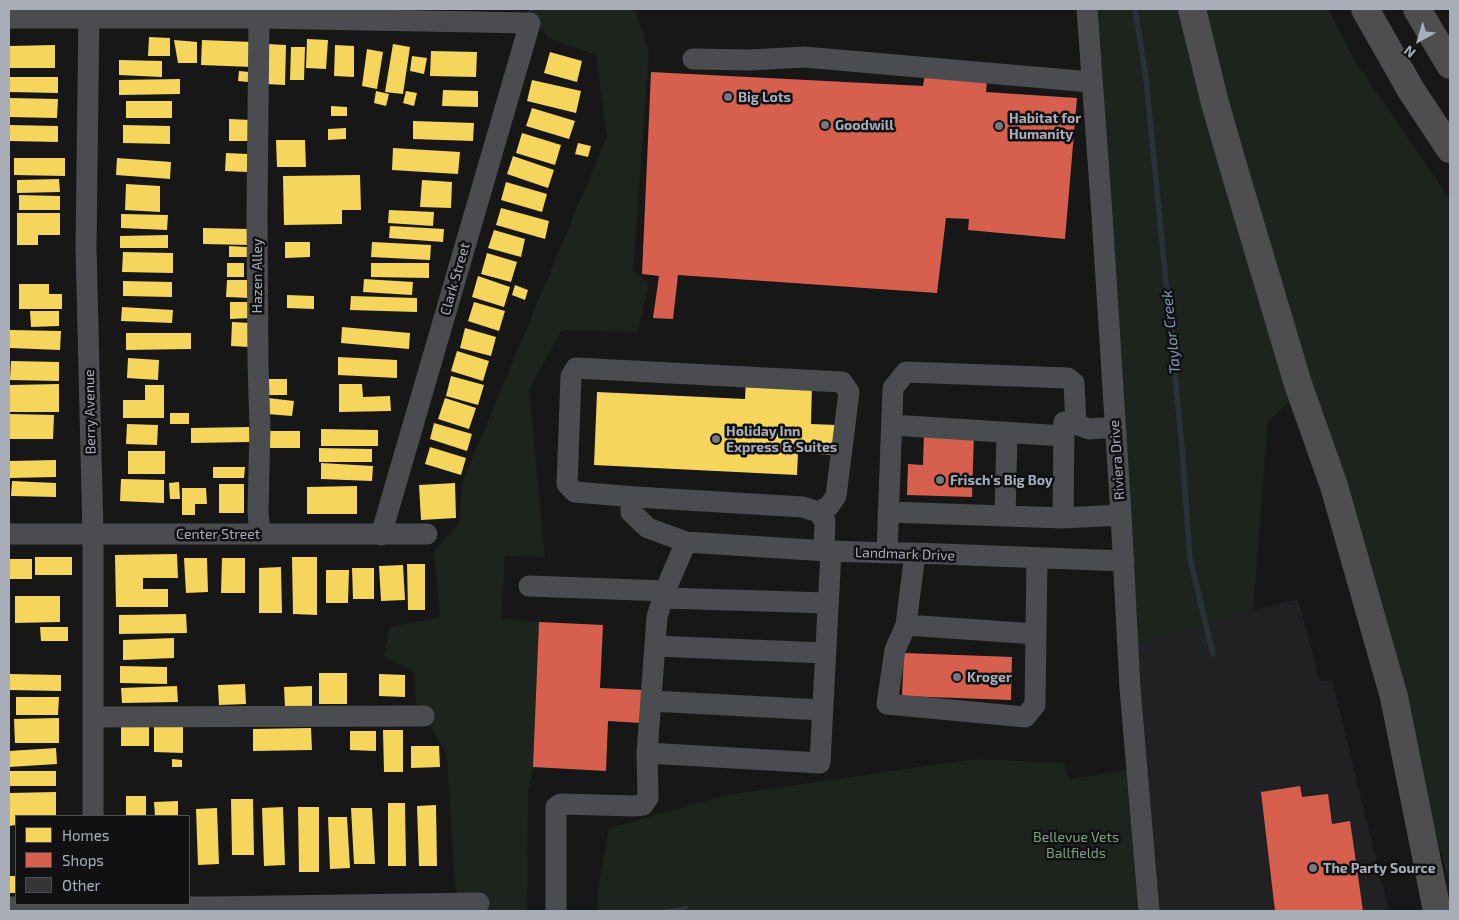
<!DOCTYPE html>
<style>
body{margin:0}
#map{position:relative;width:1459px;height:920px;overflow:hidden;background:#171717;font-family:"Exo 2",sans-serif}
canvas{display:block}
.frame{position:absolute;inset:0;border:10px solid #a8adb8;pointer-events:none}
.legend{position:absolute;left:15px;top:815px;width:175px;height:90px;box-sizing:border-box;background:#111113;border:1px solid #4d4f55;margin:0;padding:6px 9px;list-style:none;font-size:15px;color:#a8adb8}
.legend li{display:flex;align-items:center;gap:10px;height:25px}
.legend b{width:25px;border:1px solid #4d4f55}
.north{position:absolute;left:1394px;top:15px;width:50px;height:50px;-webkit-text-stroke:4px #111113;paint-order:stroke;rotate:219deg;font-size:14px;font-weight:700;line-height:20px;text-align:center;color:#a8adb8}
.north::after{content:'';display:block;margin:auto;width:18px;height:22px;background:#a8adb8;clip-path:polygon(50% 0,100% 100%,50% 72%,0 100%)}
</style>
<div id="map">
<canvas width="1459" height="920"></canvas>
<div class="frame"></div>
<ul class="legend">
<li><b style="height:14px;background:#f6d55c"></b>Homes</li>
<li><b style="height:14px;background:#d6604d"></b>Shops</li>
<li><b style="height:14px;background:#353536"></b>Other</li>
</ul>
<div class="north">N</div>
</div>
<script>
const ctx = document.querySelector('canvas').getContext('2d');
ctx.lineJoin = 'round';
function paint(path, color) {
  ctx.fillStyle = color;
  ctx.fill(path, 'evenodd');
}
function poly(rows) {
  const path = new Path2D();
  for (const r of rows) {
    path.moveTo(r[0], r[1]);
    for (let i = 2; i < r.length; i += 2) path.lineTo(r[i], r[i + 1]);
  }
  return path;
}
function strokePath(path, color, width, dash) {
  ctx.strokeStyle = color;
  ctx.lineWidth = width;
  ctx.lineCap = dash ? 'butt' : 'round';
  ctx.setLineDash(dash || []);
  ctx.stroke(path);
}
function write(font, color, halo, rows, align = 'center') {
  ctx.font = font + ' "Exo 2",sans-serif';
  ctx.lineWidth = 5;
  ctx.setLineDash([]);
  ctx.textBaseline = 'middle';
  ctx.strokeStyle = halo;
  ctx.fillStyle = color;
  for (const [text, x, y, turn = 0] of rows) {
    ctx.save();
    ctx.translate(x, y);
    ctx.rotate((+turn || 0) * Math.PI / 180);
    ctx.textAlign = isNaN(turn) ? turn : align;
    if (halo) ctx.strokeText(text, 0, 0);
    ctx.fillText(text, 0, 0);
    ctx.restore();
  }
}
paint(poly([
 [1298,599,1320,681,1332,680,1389,911,1149,911,1128,647,1253,610]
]), '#212123');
paint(poly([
 [527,9,635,9,649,52,633,271,649,283,638,332,562,330,529,390,545,557,505,556,501,618,539,622,533,767,528,795,527,911,463,911,455,886,447,755,416,702,414,672,384,656,390,627,440,617,434,551,459,523,462,483,607,136,596,55,548,38],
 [1087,9,1328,9,1355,61,1450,199,1450,885,1312,383,1268,421,1253,610,1128,647],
 [974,759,1064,763,1070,779,1136,768,1149,911,598,911,598,889,609,828,727,795]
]), '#1d241e');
paint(poly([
 [149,37,170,38,170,56,148,56],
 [307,39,328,40,326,69,306,68],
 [174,40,197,42,197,63,178,63],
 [202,40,252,42,252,67,201,65],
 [267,44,286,45,285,85,265,84],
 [393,44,410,47,403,94,385,92],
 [55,45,55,68,9,68,9,46],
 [335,45,354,46,354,77,334,76],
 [291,47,305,47,304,80,290,80],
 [367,49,383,52,377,89,362,86],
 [431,51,477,52,476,77,430,76],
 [550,52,582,61,577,82,544,73],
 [412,56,427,58,424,74,410,71],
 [119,60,162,61,162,77,119,75],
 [239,71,249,72,248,82,238,81],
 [9,77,58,77,58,93,9,92],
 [180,79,180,94,119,95,119,80],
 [532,80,581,91,576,113,527,101],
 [443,90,478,91,478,107,442,106],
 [376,91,389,94,386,106,374,103],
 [406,91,417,93,414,106,403,103],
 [9,98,58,99,57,118,9,117],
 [126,101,172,101,172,118,126,118],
 [331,106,347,107,347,116,331,116],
 [532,108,575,121,569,139,526,126],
 [229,119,251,120,250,141,229,141],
 [413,121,474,123,473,141,413,139],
 [9,125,58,126,58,142,9,141],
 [123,125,170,126,170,144,123,143],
 [346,128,346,139,328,140,328,129],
 [522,133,561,145,555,165,516,153],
 [276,140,305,140,306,167,277,167],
 [578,143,591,146,588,157,575,154],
 [393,148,460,152,458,174,392,170],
 [226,153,248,154,247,172,225,171],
 [513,156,554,170,548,188,507,174],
 [14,158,65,158,65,176,14,175],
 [117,158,171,162,170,179,116,175],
 [360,175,361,210,342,210,342,224,284,225,283,176],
 [59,179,60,192,17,193,17,180],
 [422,180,452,182,451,208,420,207],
 [506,182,547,194,542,212,501,200],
 [126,184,160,186,160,212,125,210],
 [19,195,60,196,60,210,19,210],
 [501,208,549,221,545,239,496,225],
 [389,210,434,212,433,226,388,223],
 [17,213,60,213,60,235,38,235,38,245,17,245],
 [121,214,168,215,167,230,121,228],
 [390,226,444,229,443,242,389,238],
 [203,228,250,229,249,245,203,244],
 [494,230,525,239,521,257,488,248],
 [168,235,168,248,120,248,120,236],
 [285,242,310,242,310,257,285,258],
 [372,242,431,245,430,260,371,257],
 [229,246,247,247,247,257,229,257],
 [123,252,173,253,173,273,122,272],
 [487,253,517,262,511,282,481,274],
 [227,263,244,263,244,277,227,277],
 [371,263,429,263,429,278,371,277],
 [478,276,510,287,504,307,472,297],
 [364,279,413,282,412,295,363,292],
 [227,280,250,280,250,298,226,297],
 [123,281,172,282,172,297,123,296],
 [19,284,49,284,49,294,62,294,62,309,19,309],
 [515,285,528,290,525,300,512,295],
 [287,295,314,296,314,309,287,308],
 [351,296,417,298,417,312,350,310],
 [230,302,252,302,252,318,230,319],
 [474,302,505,311,499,331,468,321],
 [122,307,173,310,172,323,121,321],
 [30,311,59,311,59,326,31,327],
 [232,322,250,323,249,347,231,346],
 [342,327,410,333,409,349,341,343],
 [465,328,496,337,491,356,460,348],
 [10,330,61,331,60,350,10,348],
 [126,333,191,333,191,349,126,350],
 [457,351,489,361,483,381,451,371],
 [338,357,397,360,397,378,338,375],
 [128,358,159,360,158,380,127,378],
 [11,361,59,362,59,381,10,380],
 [451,376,484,385,478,405,446,396],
 [266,379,287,379,287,395,267,395],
 [746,380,812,383,811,424,837,425,836,455,798,453,797,475,594,465,597,392,745,399],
 [59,384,59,412,9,412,9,385],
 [339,384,362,384,363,397,390,396,391,411,339,412],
 [145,385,164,385,164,418,123,418,123,400,145,400],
 [268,398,294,401,292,416,267,414],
 [445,398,476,408,469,429,438,419],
 [170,413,189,413,189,424,170,424],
 [9,414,54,415,53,439,9,439],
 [434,423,472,434,467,451,430,439],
 [127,424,158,425,157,445,126,444],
 [249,427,250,442,191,443,191,428],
 [321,429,378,430,378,446,321,446],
 [268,431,300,431,300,448,268,448],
 [430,447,466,458,461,475,425,464],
 [319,448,372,449,372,462,319,462],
 [128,451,165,451,165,474,128,474],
 [56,460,56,477,9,478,9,461],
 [321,463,373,466,372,481,321,479],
 [213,467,245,467,244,478,213,478],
 [121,479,164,480,164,503,120,501],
 [12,481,56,483,56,497,11,496],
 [179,482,180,499,170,499,169,483],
 [455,483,456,518,421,520,419,485],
 [219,484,244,484,244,513,219,513],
 [357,486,357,514,307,514,307,487],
 [182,488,206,488,207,504,195,504,195,515,182,515],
 [177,554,178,578,143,578,143,589,168,589,168,607,116,607,115,555],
 [35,557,72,557,72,575,35,575],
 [292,557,317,557,317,615,293,614],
 [184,558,207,558,208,592,186,593],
 [222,558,245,558,245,593,221,593],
 [9,559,32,559,32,579,9,579],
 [407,564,425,564,425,610,408,610],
 [403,565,405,600,381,601,379,566],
 [281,567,282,613,259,613,259,568],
 [352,568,374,568,374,599,353,599],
 [326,570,349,570,348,603,326,603],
 [15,596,60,596,60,622,15,623],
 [186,614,187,633,119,634,119,615],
 [40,627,68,627,68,641,41,641],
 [174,638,174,658,123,660,123,640],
 [120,666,167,667,167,684,120,683],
 [319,673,347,673,347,704,319,704],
 [9,674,61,675,61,691,9,690],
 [379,674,405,675,405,697,379,696],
 [245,684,246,704,219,705,218,685],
 [177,686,178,702,122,703,121,688],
 [312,686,312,708,285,708,284,687],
 [16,697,59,697,58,715,16,715],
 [59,718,59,743,15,743,14,719],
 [121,723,149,723,149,746,121,746],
 [154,725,183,725,183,753,154,752],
 [311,728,312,750,253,751,253,729],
 [383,730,403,730,403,772,384,772],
 [350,731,376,731,376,751,350,750],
 [411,746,439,746,440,767,411,768],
 [56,748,57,764,9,767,9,751],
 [172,759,182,760,182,767,172,767],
 [9,771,56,771,56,786,9,786],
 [56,792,56,816,16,816,16,825,9,826,9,793],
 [126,796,146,796,146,816,126,816],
 [231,799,253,799,254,855,232,855],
 [178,801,178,816,155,816,154,802],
 [388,803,405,803,406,866,388,866],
 [436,805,437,866,419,866,417,806],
 [283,807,285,865,264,866,262,808],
 [298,807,319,807,319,872,299,872],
 [217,808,219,864,198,865,196,809],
 [351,808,372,808,375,864,354,864],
 [328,817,347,817,350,868,330,869],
 [9,876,16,876,16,893,9,893]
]), '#f6d55c');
paint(poly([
 [651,72,923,86,925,74,987,80,986,92,1077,98,1065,239,968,230,969,219,946,218,937,293,678,275,673,319,653,318,659,276,642,274],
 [924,433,974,434,972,497,907,495,908,464,923,465],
 [539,622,603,625,600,688,643,690,641,723,608,721,606,771,533,767],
 [904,653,1012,657,1011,700,902,696],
 [1300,786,1302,797,1328,794,1332,824,1350,821,1363,911,1275,911,1261,792]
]), '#d6604d');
strokePath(poly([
 [1135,9,1146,78,1182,447,1190,559,1213,654]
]), '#2a3239', 5.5);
paint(poly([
 [687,906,688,911,661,911,661,910]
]), '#353536');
strokePath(poly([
 [89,9,86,247,93,535,93,816],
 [1087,9,1102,215,1121,515,1130,688,1149,911],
 [9,18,259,18,530,23,381,535],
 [259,18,257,213,258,364,260,428,258,512,260,534],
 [693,59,750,60,804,57,1091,82],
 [892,425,1064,436],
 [636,497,575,492,567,484,571,376,576,368,842,382,849,392,836,496,829,506,818,512],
 [888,512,1063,518,1121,515],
 [1005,516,1007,433],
 [1063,518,1064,422,1076,424,1089,429,1115,427],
 [9,534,427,534],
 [686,542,665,591,657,617,647,753,820,763,831,551],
 [824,551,825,521,818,512,803,507,636,497,631,504,631,512,648,528,686,542,811,550,831,551,890,553,915,553,1124,561],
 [887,553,893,388,906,372,1068,378,1074,383,1076,424],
 [915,553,906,625,895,650,887,704,1025,717,1035,705,1037,559],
 [529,586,665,591],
 [663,598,828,603],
 [906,625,1036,634],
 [655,646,825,653],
 [651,701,822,710],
 [93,717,424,716],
 [9,907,210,907,479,903],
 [556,911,556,807,561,804,633,806,643,805,648,798,647,753]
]), '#4b4c50', 21);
strokePath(poly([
 [1192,9,1215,103,1234,169,1298,384,1334,486,1394,697,1437,911],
 [1365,9,1411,90,1450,149],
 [1417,9,1450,65]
]), '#4e4e51', 28);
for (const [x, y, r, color] of [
 [728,97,5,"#757880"],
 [825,125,5,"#757880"],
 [999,126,5,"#757880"],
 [716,439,5,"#757880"],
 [940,480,5,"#757880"],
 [957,677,5,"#757880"],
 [1313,868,5,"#757880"]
]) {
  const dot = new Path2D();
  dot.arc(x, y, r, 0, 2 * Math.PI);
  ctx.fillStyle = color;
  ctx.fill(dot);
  strokePath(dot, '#111113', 2);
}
write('bold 14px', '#a8adb8', '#111113', [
 ["Big Lots",738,97],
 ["Habitat for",1009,118],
 ["Humanity",1009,134],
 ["Goodwill",835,125],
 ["Holiday Inn",726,431],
 ["Express & Suites",726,447],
 ["Frisch's Big Boy",950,480],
 ["Kroger",967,677],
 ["The Party Source",1323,868]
], 'left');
write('14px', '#a8adb8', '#111113', [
 ["Hazen Alley",257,276,-90],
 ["Clark Street",455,279,-74],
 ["Berry Avenue",90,412,-91],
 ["Riviera Drive",1117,460,-94],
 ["Center Street",218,534],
 ["Landmark Drive",905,554,2]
]);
write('14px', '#7fa381', '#111113', [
 ["Bellevue Vets",1076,837],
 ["Ballfields",1076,853]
]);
write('italic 15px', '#7f9bb3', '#111113', [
 ["Taylor Creek",1171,332,-96]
]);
</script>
